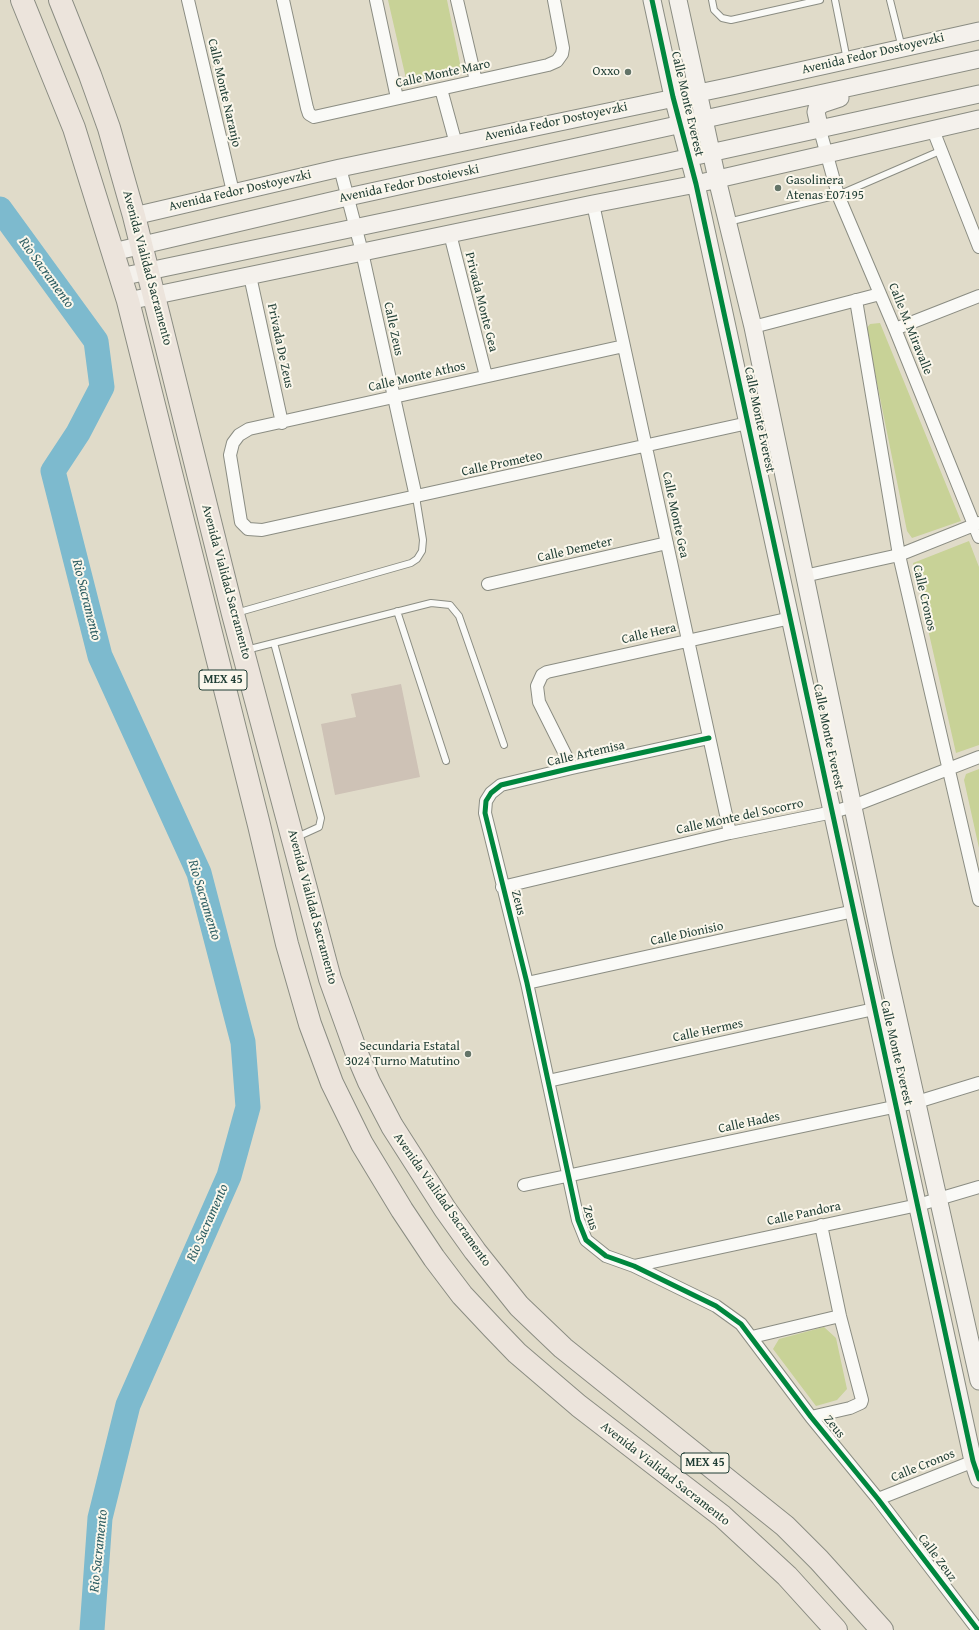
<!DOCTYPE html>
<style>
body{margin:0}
canvas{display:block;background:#e0dbc9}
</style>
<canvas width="979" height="1630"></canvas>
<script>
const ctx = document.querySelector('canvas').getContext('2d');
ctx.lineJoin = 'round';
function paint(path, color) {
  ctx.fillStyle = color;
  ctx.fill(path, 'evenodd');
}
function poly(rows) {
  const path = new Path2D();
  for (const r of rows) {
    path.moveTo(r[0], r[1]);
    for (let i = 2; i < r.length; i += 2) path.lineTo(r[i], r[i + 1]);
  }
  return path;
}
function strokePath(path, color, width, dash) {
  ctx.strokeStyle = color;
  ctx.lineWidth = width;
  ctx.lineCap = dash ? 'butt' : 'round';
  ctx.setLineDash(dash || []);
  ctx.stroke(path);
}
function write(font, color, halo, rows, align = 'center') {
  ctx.font = font + ' "Gentium Book Plus",serif';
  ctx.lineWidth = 4;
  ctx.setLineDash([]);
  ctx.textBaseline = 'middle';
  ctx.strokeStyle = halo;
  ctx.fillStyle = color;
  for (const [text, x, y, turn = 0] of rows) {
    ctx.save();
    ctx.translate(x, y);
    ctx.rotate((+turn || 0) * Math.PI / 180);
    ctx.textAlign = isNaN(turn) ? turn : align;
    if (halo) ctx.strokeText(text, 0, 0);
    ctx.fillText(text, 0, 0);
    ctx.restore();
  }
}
paint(poly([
 [388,0,447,0,462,73,407,83],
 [880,323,961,521,912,538,907,531,866,329,870,324],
 [969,541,979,567,979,745,956,753,913,563],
 [979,769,979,848,964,780,966,774],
 [824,1327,836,1338,847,1389,837,1400,816,1406,773,1349,779,1339]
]), '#c8d297');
strokePath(poly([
 [0,209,96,341,102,387,78,433,53,471,100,656,199,873,243,1042,248,1107,229,1176,128,1405,100,1518,92,1630]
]), '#7dbace', 25);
paint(poly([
 [401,684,420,777,335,795,321,724,356,717,351,694]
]), '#cec2b6');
const lane = poly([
 [712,0,714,10,722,18,731,20,820,0],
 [835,0,847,60],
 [890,0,902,48],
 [728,222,838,195,940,151],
 [397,611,446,761],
 [236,613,411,563,417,559,422,551,423,540,416,497],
 [274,643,321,818,319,827,297,837],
 [246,650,431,603,450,605,459,616,504,745]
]);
const street = poly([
 [188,0,233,192],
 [283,0,307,108,309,114,314,117,548,65,557,61,562,54,563,48,554,0],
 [376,0,397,98],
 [457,0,476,81],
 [441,89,456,144],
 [820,130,838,195,895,329,979,537],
 [933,130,979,247],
 [340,168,362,252,416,497],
 [593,204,730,833],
 [450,234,486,376],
 [250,276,282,423],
 [856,300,899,555,979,900],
 [753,327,880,294],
 [895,329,979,296],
 [624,346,249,429,239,435,233,443,230,455,241,522,248,529,262,530,748,423],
 [804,576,899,555,979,523],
 [488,584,667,543],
 [709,738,572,768,501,785,491,793,486,801,485,813,527,983,578,1220,586,1240,606,1256,634,1266,716,1306,741,1324,811,1417,878,1499,978,1630],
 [572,768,539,702,537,686,542,675,547,672,791,618],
 [502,887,730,833,833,812,853,806,979,757],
 [527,983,854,911],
 [548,1081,874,1009],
 [524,1185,917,1102,979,1083],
 [634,1266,918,1205,979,1187],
 [752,1337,840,1316],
 [811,1417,850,1408,861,1403,862,1400,840,1316,821,1225],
 [878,1499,979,1459]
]);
const secondary = poly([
 [652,0,673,97,696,184,973,1461,979,1479],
 [678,0,717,179,753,327,884,956,979,1381],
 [820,130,816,112,817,108,822,104,840,98],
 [134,216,340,168,732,86,979,31],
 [113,252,348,197,979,59],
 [120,277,664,163,979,94],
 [128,301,593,204,696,184,979,119]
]);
const highway = poly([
 [22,0,74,128,128,301,259,825,287,944,310,1024,332,1083,362,1144,402,1210,434,1258,462,1295,492,1327,517,1353,579,1406,722,1516,787,1576,836,1630],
 [60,0,90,75,109,128,134,216,233,614,330,979,357,1054,369,1082,392,1126,445,1209,475,1251,519,1306,563,1348,785,1526,819,1560,882,1630]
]);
strokePath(lane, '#8b8d83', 8);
strokePath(street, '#8b8d83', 14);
strokePath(secondary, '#8b8d83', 19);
strokePath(highway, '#8b8d83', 24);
strokePath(lane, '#fafaf7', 6);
strokePath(street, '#fafaf7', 12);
strokePath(secondary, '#f4f1ec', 17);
strokePath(highway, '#ece4dc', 22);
strokePath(poly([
 [652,0,673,97,696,184,973,1461,979,1479],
 [709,738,572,768,501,785,491,793,486,801,485,813,527,983,578,1220,586,1240,606,1256,634,1266,716,1306,741,1324,811,1417,878,1499,978,1630]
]), '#00873e', 5);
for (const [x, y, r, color] of [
 [628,72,4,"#637468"],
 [778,188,4,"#637468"],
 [468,1054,4,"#637468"]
]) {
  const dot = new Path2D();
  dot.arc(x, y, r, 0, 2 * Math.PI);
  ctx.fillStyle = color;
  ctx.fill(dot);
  strokePath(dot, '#fbf7ec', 1.5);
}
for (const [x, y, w] of [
 [223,680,48],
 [705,1463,48]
]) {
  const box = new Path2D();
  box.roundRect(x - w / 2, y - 10, w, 20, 3);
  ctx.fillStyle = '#fbf7ec';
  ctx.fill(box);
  strokePath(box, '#1f3d34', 1);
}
write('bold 12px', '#1f3d34', null, [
 ["MEX 45",223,680],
 ["MEX 45",705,1463]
]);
write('13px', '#1f3d34', '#fbf7ec', [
 ["Avenida Fedor Dostoyevzki",873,54,-13],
 ["Calle Monte Maro",443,74,-12],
 ["Calle Monte Naranjo",224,93,77],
 ["Calle Monte Everest",687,104,77],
 ["Avenida Fedor Dostoyevzki",556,122,-12],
 ["Avenida Fedor Dostoievski",409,184,-12],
 ["Avenida Fedor Dostoyevzki",240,191,-13],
 ["Avenida Vialidad Sacramento",147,268,75],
 ["Privada Monte Gea",481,302,76],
 ["Calle Zeus",393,329,78],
 ["Calle M. Miravalle",910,329,68],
 ["Privada De Zeus",280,346,78],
 ["Calle Monte Athos",417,377,-13],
 ["Calle Monte Everest",759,420,78],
 ["Calle Prometeo",502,464,-12],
 ["Calle Monte Gea",675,515,78],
 ["Calle Demeter",575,550,-13],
 ["Avenida Vialidad Sacramento",226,582,75],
 ["Calle Cronos",924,598,77],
 ["Calle Hera",649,634,-13],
 ["Calle Monte Everest",828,737,78],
 ["Calle Artemisa",586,754,-13],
 ["Calle Monte del Socorro",740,817,-12],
 ["Zeus",518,903,76],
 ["Avenida Vialidad Sacramento",312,907,75],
 ["Calle Dionisio",687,934,-12],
 ["Calle Hermes",708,1031,-12],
 ["Calle Monte Everest",896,1053,77],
 ["Calle Hades",749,1123,-12],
 ["Avenida Vialidad Sacramento",442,1200,55],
 ["Calle Pandora",804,1214,-12],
 ["Zeus",590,1218,72],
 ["Zeus",834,1427,51],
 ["Calle Cronos",923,1466,-22],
 ["Avenida Vialidad Sacramento",665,1474,38],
 ["Calle Zeuz",937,1558,53]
]);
write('13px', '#1f3d34', '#fbf7ec', [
 ["Oxxo",620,72],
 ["Gasolinera",786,181,"left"],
 ["Atenas E07195",786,196,"left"],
 ["Secundaria Estatal",460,1047],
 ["3024 Turno Matutino",460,1062]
], 'right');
write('italic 14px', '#2e5e63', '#fbf7ec', [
 ["Rio Sacramento",46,273,54],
 ["Rio Sacramento",86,600,76],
 ["Rio Sacramento",204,900,73],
 ["Rio Sacramento",208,1223,-66],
 ["Rio Sacramento",99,1551,-84]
]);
</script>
